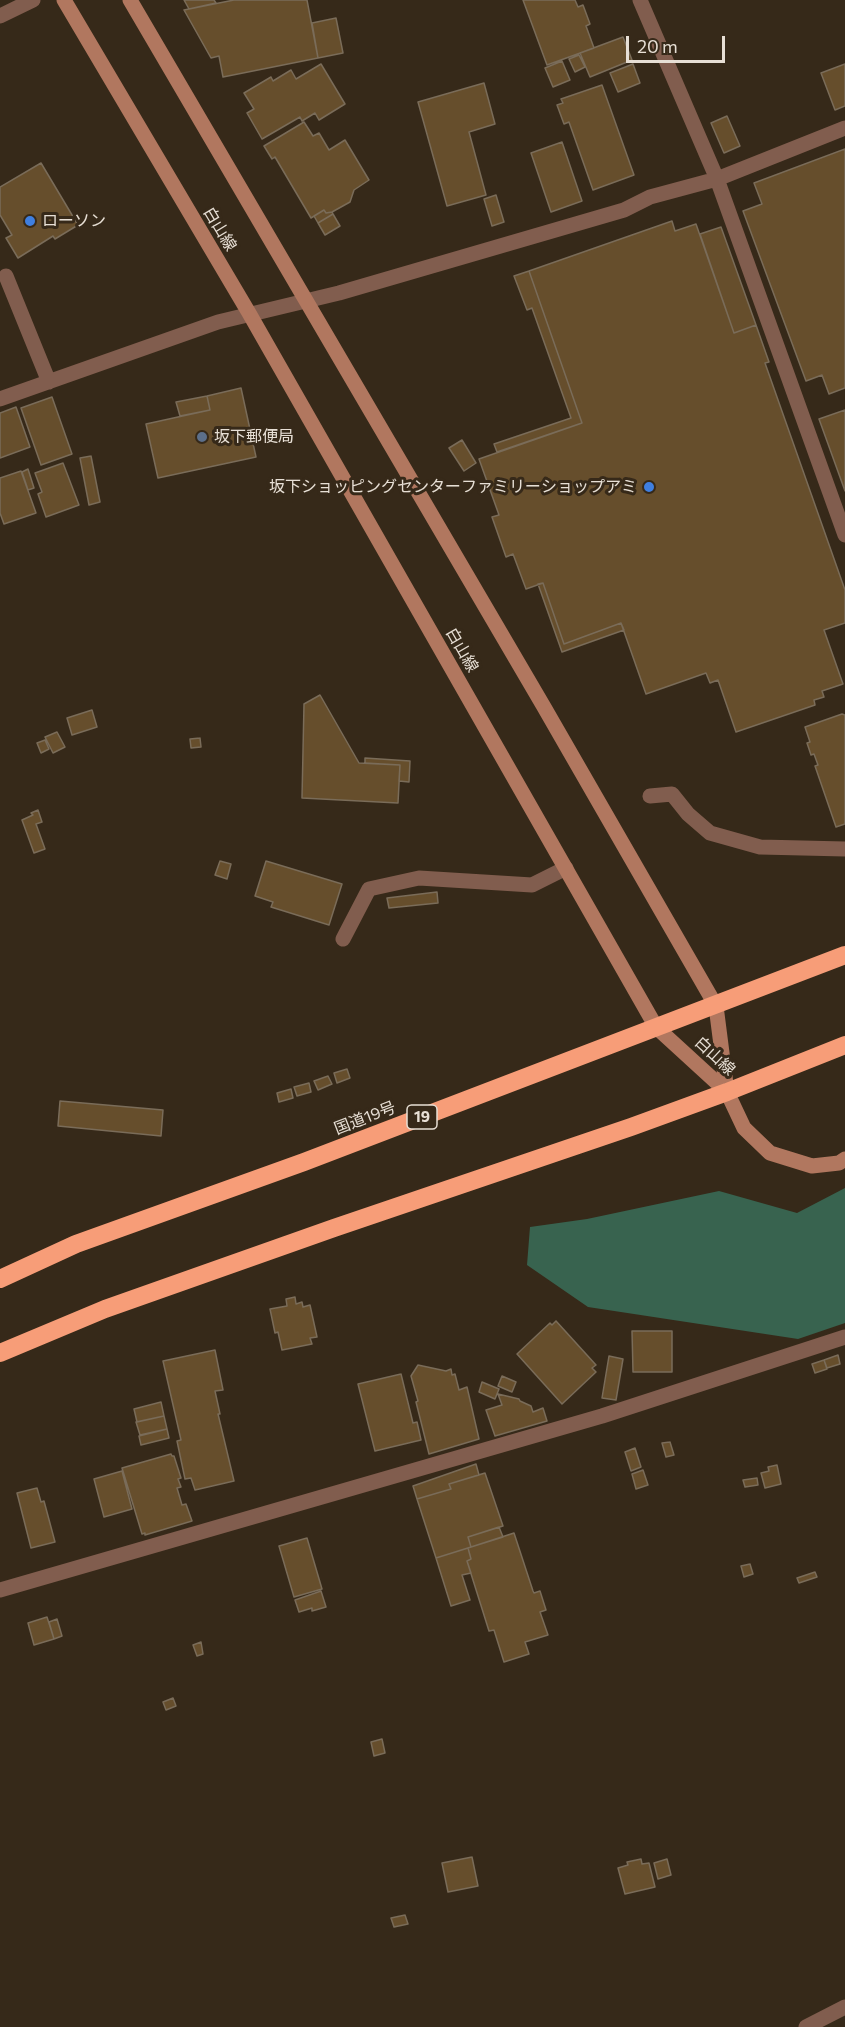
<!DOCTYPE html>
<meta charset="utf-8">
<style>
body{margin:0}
#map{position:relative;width:845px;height:2027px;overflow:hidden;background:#362919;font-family:Commissioner,sans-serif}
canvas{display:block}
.scale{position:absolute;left:626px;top:36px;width:99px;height:27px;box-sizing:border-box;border:3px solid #e7dfd5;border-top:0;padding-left:8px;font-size:18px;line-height:21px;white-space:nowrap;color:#e7dfd5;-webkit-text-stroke:4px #362919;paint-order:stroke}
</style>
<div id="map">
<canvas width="845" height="2027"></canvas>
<div class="scale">20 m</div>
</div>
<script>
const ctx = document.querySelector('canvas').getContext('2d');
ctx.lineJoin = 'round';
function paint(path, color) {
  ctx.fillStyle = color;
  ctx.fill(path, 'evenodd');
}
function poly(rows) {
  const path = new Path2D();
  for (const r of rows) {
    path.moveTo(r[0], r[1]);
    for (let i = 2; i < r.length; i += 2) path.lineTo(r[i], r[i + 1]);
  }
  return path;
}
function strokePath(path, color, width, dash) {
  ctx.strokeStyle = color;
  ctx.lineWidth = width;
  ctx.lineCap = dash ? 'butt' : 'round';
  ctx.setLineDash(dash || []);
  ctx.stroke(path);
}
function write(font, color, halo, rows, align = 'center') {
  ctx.font = font + ' Commissioner,"Noto Sans JP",sans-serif';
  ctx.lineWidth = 6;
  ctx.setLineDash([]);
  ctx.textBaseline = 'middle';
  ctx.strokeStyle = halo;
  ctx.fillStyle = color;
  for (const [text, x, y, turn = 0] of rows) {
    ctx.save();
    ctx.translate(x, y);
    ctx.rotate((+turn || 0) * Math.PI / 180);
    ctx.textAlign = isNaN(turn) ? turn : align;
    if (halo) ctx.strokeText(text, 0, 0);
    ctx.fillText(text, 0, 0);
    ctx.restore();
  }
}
paint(poly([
 [845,1188,845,1323,798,1339,588,1307,527,1265,530,1227,587,1219,719,1191,797,1213]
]), '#38634f');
const building = poly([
 [184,0,214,0,216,3,189,9,184,0],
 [234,0,307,0,318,58,223,77,219,56,211,58,184,10,234,0],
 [523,0,575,0,578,7,583,5,590,24,586,26,594,48,547,65,523,0],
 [336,18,343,53,318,58,312,23,336,18],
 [623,37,632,60,590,77,580,53,623,37],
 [579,55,585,67,575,72,569,59,579,55],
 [562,61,570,80,553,87,545,68,562,61],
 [321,64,345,104,319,120,315,113,302,121,300,117,262,139,247,113,254,109,244,93,271,77,273,81,291,70,296,79,321,64],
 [633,64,640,83,618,92,610,73,633,64],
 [845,64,845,106,835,110,821,73,845,64],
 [484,83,495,124,469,132,486,195,447,206,418,102,484,83],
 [602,85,634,175,593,190,569,122,564,124,557,105,563,103,561,99,602,85],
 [727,116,740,146,724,153,711,123,727,116],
 [304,122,313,136,319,133,329,150,345,140,369,180,354,190,350,202,332,212,326,213,324,210,311,218,275,157,272,159,264,146,304,122],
 [562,142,582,201,551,212,531,153,562,142],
 [845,149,845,388,829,394,822,375,806,381,743,211,762,204,754,183,845,149],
 [41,163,78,225,55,239,53,236,18,258,6,238,12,235,0,215,0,187,41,163],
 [496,195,504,222,492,226,484,199,496,195],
 [324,210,326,213,332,212,333,214,318,223,314,216,324,210],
 [333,214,340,226,325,235,318,223,333,214],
 [672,221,675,231,696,224,734,333,756,325,769,362,765,363,845,590,845,623,824,630,843,684,822,691,824,697,814,700,815,705,736,732,718,680,710,683,706,673,646,694,621,623,564,644,543,583,526,589,513,554,506,557,492,517,499,515,479,459,582,423,529,271,672,221],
 [721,227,756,325,734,333,700,234,721,227],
 [529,271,582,423,497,452,494,444,571,418,532,308,527,310,514,276,529,271],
 [241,388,256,457,158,478,146,424,210,410,207,396,241,388],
 [207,396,210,410,180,416,176,402,207,396],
 [52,397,72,454,41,465,21,408,52,397],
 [16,407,30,447,0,458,0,413,16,407],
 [845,410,845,491,819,419,845,410],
 [462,440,476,463,464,471,449,448,462,440],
 [91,456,100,502,89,505,80,458,91,456],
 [63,463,79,505,46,517,38,494,42,492,35,473,63,463],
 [28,469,34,488,28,490,22,472,28,469],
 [21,471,36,513,4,524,0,513,0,478,21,471],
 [543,583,564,644,621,623,624,630,562,652,538,584,543,583],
 [320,695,359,763,400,765,398,803,302,798,304,704,320,695],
 [92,710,97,727,72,735,67,718,92,710],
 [842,714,845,715,845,824,836,827,815,766,818,765,814,754,811,755,807,743,810,742,805,727,842,714],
 [57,732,65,747,53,753,45,737,57,732],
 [200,738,201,747,191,748,190,739,200,738],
 [45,740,49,749,41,753,37,743,45,740],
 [365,758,410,761,409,782,399,781,400,765,365,763,365,758],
 [38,810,42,822,36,824,45,849,34,853,22,820,33,815,31,813,38,810],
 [220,861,231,864,227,879,215,875,220,861],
 [266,861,342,884,329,925,271,907,273,902,255,896,266,861],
 [437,892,438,903,389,908,387,898,437,892],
 [347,1069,350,1078,337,1083,334,1073,347,1069],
 [328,1076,332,1084,318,1090,314,1081,328,1076],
 [309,1083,311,1092,297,1096,294,1087,309,1083],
 [291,1089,293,1098,279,1102,277,1093,291,1089],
 [60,1101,163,1110,161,1136,58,1126,60,1101],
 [295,1297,296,1304,302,1302,303,1307,310,1305,317,1337,310,1338,312,1344,282,1350,278,1332,275,1333,270,1309,287,1306,286,1299,295,1297],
 [556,1321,596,1365,592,1368,596,1372,562,1404,517,1354,550,1323,552,1325,556,1321],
 [632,1331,672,1331,672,1372,633,1372,632,1331],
 [215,1350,223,1390,215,1391,220,1414,218,1414,234,1481,195,1490,191,1478,185,1479,177,1441,181,1440,163,1361,215,1350],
 [838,1355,840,1364,827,1368,824,1360,838,1355],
 [609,1356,623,1359,616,1400,602,1398,609,1356],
 [824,1360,827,1369,815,1373,812,1364,824,1360],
 [418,1365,446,1371,451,1369,452,1375,455,1374,459,1390,467,1387,479,1439,429,1454,416,1402,418,1401,411,1376,418,1365],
 [401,1374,413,1423,417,1422,421,1440,375,1451,358,1384,401,1374],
 [502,1376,516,1382,512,1392,498,1386,502,1376],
 [482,1382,499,1389,495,1399,479,1392,482,1382],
 [498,1394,519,1399,520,1401,531,1406,533,1412,543,1408,547,1421,495,1436,486,1410,502,1405,498,1394],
 [161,1402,164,1416,137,1422,134,1409,161,1402],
 [164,1416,167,1429,140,1435,136,1422,164,1416],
 [167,1429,169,1438,141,1445,139,1436,167,1429],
 [670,1442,674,1455,666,1457,662,1443,670,1442],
 [635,1448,641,1467,631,1471,625,1452,635,1448],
 [171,1454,172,1456,174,1456,181,1478,178,1479,181,1487,177,1488,182,1505,186,1504,192,1521,145,1535,145,1533,142,1534,122,1468,171,1454],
 [476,1464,479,1475,449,1484,451,1489,417,1499,413,1486,476,1464],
 [777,1465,781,1484,765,1488,761,1473,769,1471,768,1467,777,1465],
 [643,1470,648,1485,636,1489,632,1474,643,1470],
 [122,1471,132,1509,104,1517,94,1479,122,1471],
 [485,1473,503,1526,468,1537,471,1547,436,1558,417,1499,451,1489,449,1484,485,1473],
 [757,1478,758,1485,745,1487,743,1480,757,1478],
 [37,1488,41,1502,44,1501,55,1542,31,1548,17,1493,37,1488],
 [499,1527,503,1537,471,1547,468,1537,499,1527],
 [514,1533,533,1591,534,1593,540,1591,546,1610,540,1612,548,1635,525,1642,529,1654,504,1662,494,1630,489,1631,467,1561,471,1559,468,1548,514,1533],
 [307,1538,322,1589,294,1597,279,1546,307,1538],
 [468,1548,471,1559,467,1561,471,1573,462,1575,470,1600,451,1606,436,1558,468,1548],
 [750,1564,753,1574,744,1577,741,1566,750,1564],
 [815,1572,817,1577,799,1583,797,1578,815,1572],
 [321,1591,326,1607,312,1611,312,1608,299,1612,295,1600,321,1591],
 [47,1617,54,1639,34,1645,28,1623,47,1617],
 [57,1619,62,1636,54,1639,49,1622,57,1619],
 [201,1642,203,1654,197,1656,193,1645,201,1642],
 [173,1698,176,1706,166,1710,163,1702,173,1698],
 [382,1739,385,1753,374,1756,371,1742,382,1739],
 [472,1857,478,1886,448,1892,442,1863,472,1857],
 [641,1859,642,1864,649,1863,655,1887,625,1894,618,1868,628,1865,627,1862,641,1859],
 [667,1859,671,1875,658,1879,654,1863,667,1859],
 [405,1915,408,1924,394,1927,391,1918,405,1915]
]);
paint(building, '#664e2c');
strokePath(building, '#7a6c59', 1.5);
strokePath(poly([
 [640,0,717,179,845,535],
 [0,16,33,0],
 [6,276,49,382],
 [0,399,218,322,339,293,624,210,650,197,717,179,845,128],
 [650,796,672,794,688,814,710,833,760,847,845,849],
 [343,939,369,889,419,878,532,885,566,868],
 [0,1590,602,1416,845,1337],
 [806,2027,845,2007]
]), '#815d4e', 15);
strokePath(poly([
 [64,0,249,313,656,1027,727,1092],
 [130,0,544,707,716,1006,727,1092,744,1128,770,1153,812,1166,839,1163,845,1159]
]), '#b1775f', 15);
strokePath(poly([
 [0,1279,76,1244,304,1162,845,955],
 [0,1353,105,1309,334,1228,631,1127,727,1092,845,1045]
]), '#f79d78', 18);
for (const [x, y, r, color] of [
 [30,221,6,"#3f7fe0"],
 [202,437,6,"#5c6f8a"],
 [649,487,6,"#3f7fe0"]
]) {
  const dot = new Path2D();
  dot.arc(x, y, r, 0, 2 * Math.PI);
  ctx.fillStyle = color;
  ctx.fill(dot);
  strokePath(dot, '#362919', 2);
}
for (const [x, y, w] of [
 [422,1117,30]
]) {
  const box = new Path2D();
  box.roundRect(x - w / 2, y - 12, w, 24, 4.5);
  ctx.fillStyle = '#362919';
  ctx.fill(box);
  strokePath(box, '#e7dfd5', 1.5);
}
write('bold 15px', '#e7dfd5', null, [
 ["19",422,1117]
]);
write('16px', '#e7dfd5', '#362919', [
 ["ローソン",42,221],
 ["坂下郵便局",214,437],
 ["坂下ショッピングセンターファミリーショップアミ",637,487,"right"]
], 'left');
write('16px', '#e7dfd5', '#362919', [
 ["白山線",220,229,59],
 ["白山線",462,650,60],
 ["白山線",715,1056,43],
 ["国道19号",365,1118,-21]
]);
</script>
